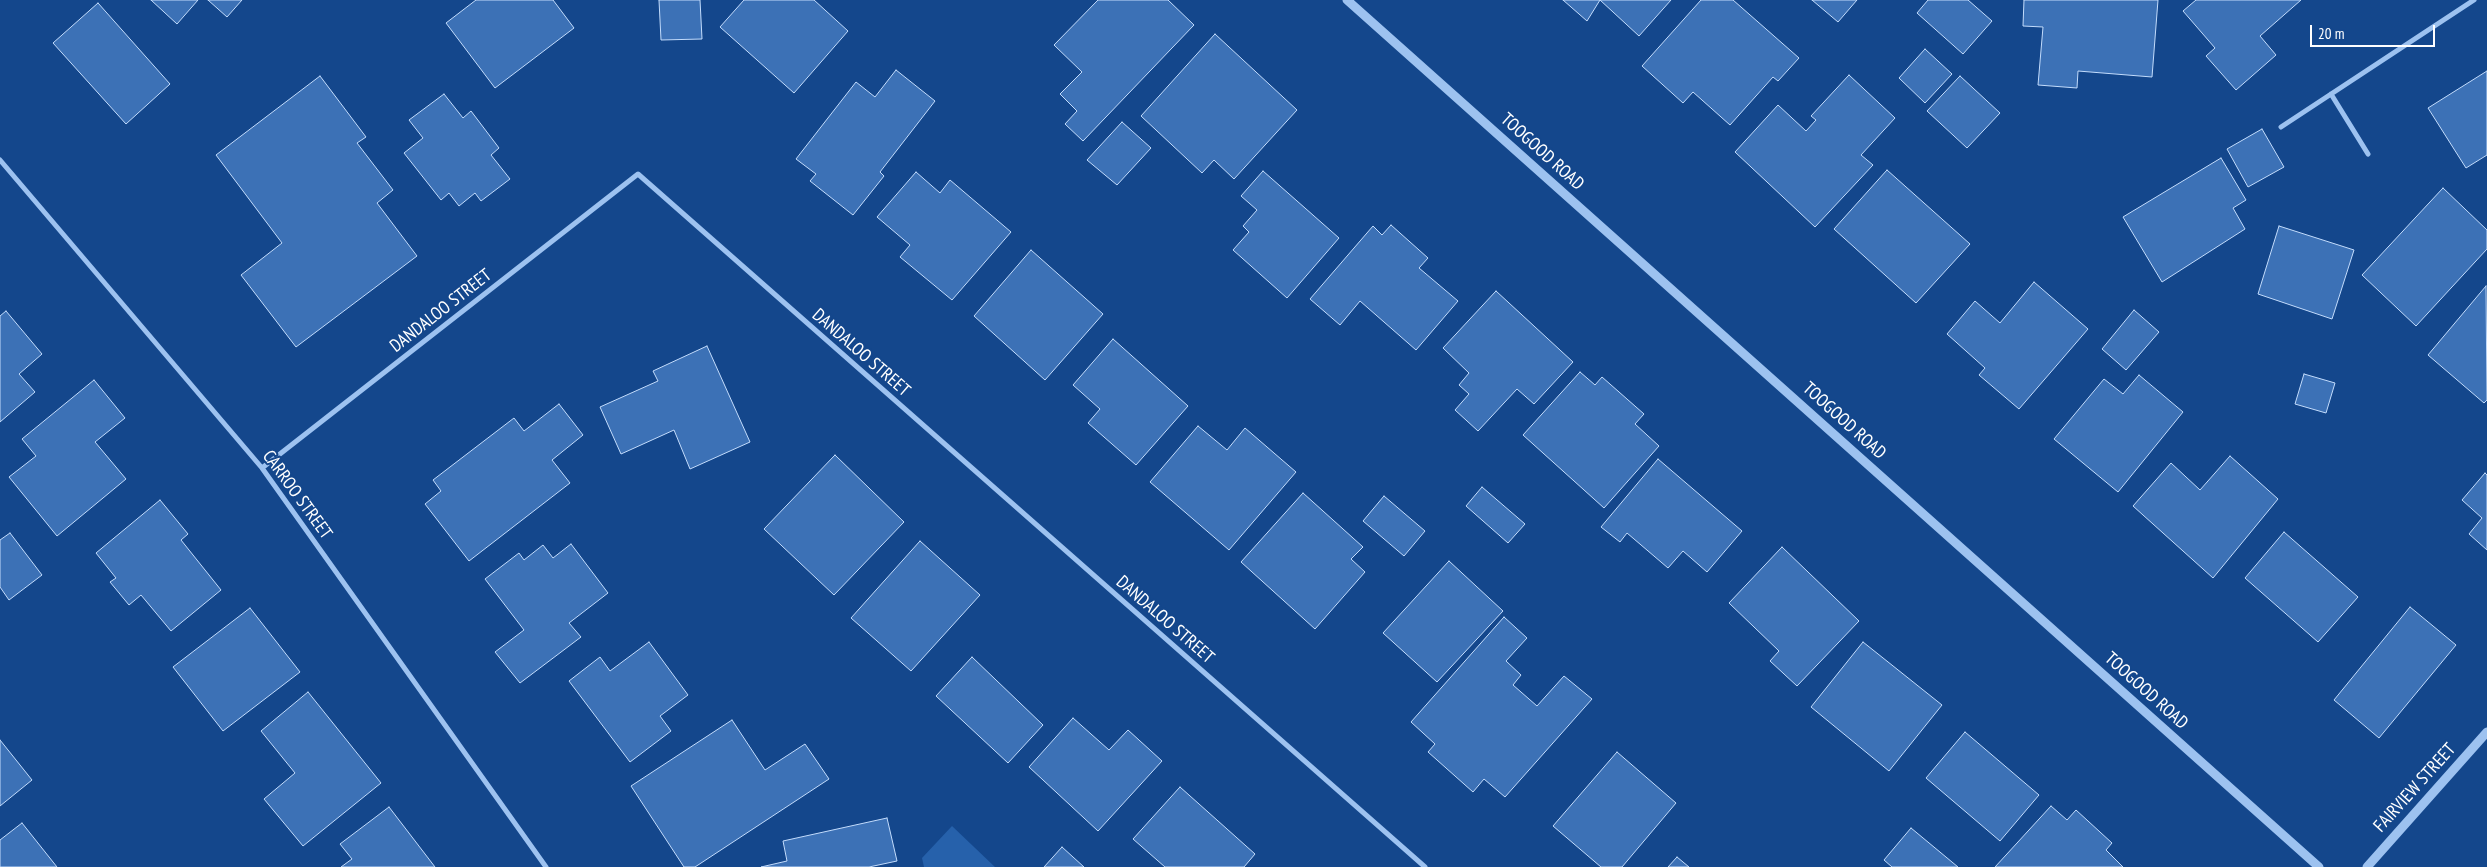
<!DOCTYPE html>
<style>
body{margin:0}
#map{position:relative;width:2487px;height:867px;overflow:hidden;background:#14478c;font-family:"PT Sans Narrow",sans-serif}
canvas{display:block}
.scale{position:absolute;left:2310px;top:25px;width:125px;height:22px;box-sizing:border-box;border:2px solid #fff;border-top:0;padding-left:6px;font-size:15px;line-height:18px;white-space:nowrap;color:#fff;-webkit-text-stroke:4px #14478c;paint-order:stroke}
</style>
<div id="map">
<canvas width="2487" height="867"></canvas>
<div class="scale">20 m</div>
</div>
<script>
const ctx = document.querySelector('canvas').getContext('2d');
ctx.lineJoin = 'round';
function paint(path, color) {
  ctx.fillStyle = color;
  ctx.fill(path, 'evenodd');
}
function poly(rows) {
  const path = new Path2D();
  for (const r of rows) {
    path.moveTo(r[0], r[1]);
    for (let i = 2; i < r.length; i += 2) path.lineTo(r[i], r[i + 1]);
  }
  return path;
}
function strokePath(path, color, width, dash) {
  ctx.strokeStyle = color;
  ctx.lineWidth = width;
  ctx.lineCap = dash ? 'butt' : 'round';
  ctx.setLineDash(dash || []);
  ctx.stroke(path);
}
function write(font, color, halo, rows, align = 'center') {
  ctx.font = font + ' "PT Sans Narrow",sans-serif';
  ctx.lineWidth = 4;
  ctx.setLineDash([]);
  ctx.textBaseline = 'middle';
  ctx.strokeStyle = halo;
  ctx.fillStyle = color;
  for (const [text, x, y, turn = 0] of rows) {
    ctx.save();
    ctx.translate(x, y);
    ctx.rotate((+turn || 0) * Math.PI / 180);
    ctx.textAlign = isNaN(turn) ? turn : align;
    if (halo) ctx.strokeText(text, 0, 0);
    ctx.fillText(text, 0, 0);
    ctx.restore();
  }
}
paint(poly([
 [952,826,995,867,924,867,922,858]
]), '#2661ab');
const building = poly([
 [151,0,198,0,177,24,151,0],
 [208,0,242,0,227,17,208,0],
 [476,0,553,0,574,28,495,88,446,23,476,0],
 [659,0,700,0,702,39,661,40,659,0],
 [744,0,814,0,848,31,794,93,720,27,744,0],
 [1098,0,1168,0,1194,25,1083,141,1065,124,1077,111,1060,94,1082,72,1054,45,1098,0],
 [1563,0,1671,0,1639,36,1600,0,1587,21,1563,0],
 [1701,0,1733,0,1799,58,1778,81,1773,77,1730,125,1693,92,1683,103,1642,66,1701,0],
 [1812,0,1857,0,1838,22,1812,0],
 [1928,0,1968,0,1992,21,1963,54,1917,13,1928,0],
 [2024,0,2158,0,2152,77,2078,71,2077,88,2038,85,2043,27,2023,26,2024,0],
 [2196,0,2301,0,2260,36,2276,55,2236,90,2206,56,2215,48,2183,11,2196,0],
 [98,3,170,84,126,124,53,43,98,3],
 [1215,34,1297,110,1234,179,1214,160,1202,173,1141,116,1215,34],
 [1925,49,1952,74,1925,103,1899,78,1925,49],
 [896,70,935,101,880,172,884,176,853,215,810,181,816,174,796,159,856,82,875,97,896,70],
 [2487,71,2487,155,2466,168,2428,108,2487,71],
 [1849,75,1895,118,1861,155,1873,165,1815,227,1735,152,1778,105,1806,131,1816,120,1811,116,1849,75],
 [320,76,366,137,357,143,393,190,377,203,417,256,296,347,241,275,282,243,216,155,320,76],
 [1960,76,2000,113,1967,148,1927,111,1960,76],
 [444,94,463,118,471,111,499,148,491,155,510,179,481,201,475,193,459,206,449,193,441,200,404,153,423,138,409,120,444,94],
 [1122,122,1151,148,1117,185,1087,160,1122,122],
 [2262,129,2284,167,2248,187,2227,149,2262,129],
 [2221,158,2246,200,2233,208,2245,229,2162,282,2123,217,2221,158],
 [1887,170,1970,244,1916,303,1834,229,1887,170],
 [1263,171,1339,238,1287,298,1233,250,1249,232,1243,226,1257,210,1241,196,1263,171],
 [916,172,940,193,950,180,1011,232,952,300,900,257,910,245,877,217,916,172],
 [2443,188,2487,230,2487,249,2416,326,2362,275,2443,188],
 [1391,225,1428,258,1419,268,1458,301,1416,350,1360,301,1340,325,1310,299,1373,226,1382,235,1391,225],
 [2279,226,2354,250,2332,319,2258,294,2279,226],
 [1031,250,1103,314,1045,380,974,316,1031,250],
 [2034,282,2088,329,2019,409,1979,375,1985,368,1947,334,1975,301,2000,323,2034,282],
 [2486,286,2487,400,2484,403,2428,355,2486,286],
 [1496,291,1573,362,1534,404,1517,389,1478,431,1455,410,1469,394,1459,385,1469,373,1443,348,1496,291],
 [2134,310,2159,332,2126,370,2102,349,2134,310],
 [6,311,42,354,19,374,35,392,0,422,0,316,6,311],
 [1113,339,1188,406,1136,465,1088,423,1100,409,1073,385,1113,339],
 [707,346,750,442,690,469,674,430,621,454,600,407,658,381,653,371,707,346],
 [1580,372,1595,385,1602,377,1644,414,1635,424,1659,446,1604,508,1523,435,1580,372],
 [2304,374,2335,383,2326,413,2295,404,2304,374],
 [2139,375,2183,412,2118,492,2054,439,2104,379,2123,394,2139,375],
 [94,380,125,418,95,442,126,479,57,536,9,477,36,456,22,439,94,380],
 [559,404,583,435,552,460,570,483,469,561,425,504,441,491,433,480,514,418,524,431,559,404],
 [1198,426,1227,450,1245,428,1296,472,1229,550,1150,482,1198,426],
 [835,455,904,522,834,595,764,529,835,455],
 [2230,456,2278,499,2213,578,2133,506,2171,463,2200,490,2230,456],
 [1658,459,1742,531,1707,572,1683,551,1668,568,1627,533,1620,542,1601,527,1658,459],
 [2485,473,2487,475,2487,550,2469,534,2482,518,2462,500,2485,473],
 [1482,487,1525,524,1508,543,1466,506,1482,487],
 [1303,493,1363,547,1351,559,1365,572,1315,629,1241,562,1303,493],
 [1384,496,1425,531,1404,556,1363,521,1384,496],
 [160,500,188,534,181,540,221,590,171,631,141,595,129,605,110,582,116,578,96,553,160,500],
 [2284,532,2358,597,2318,642,2245,578,2284,532],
 [10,533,42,575,9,600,0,587,0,540,10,533],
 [920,541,980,595,911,671,851,618,920,541],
 [571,544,608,593,569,623,581,637,520,683,495,652,524,630,485,579,519,553,524,560,543,545,553,558,571,544],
 [1782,547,1859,621,1797,686,1770,661,1779,651,1729,603,1782,547],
 [1449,561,1503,611,1437,682,1383,633,1449,561],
 [2410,607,2456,645,2379,738,2334,700,2410,607],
 [250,608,300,672,223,731,173,667,250,608],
 [1504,617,1527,638,1506,661,1521,675,1513,685,1537,706,1564,676,1592,699,1505,797,1484,779,1473,792,1428,752,1435,744,1411,722,1504,617],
 [649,642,688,695,660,716,671,731,630,762,569,681,600,657,610,671,649,642],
 [1863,642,1942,705,1889,771,1811,707,1863,642],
 [972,657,1043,725,1008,763,936,696,972,657],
 [308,692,381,783,303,846,264,799,295,773,261,731,308,692],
 [1073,718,1109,750,1128,730,1162,761,1098,831,1029,767,1073,718],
 [732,720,765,770,805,744,829,779,695,867,684,867,631,786,732,720],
 [1965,732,2039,795,2000,841,1926,778,1965,732],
 [0,740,32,780,0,806,0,740],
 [1617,752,1676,803,1622,867,1601,867,1553,826,1617,752],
 [1180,787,1255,854,1244,867,1165,867,1133,839,1180,787],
 [2051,806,2067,820,2076,810,2112,843,2106,850,2123,867,1995,867,2051,806],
 [389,807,435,867,341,867,352,859,340,844,389,807],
 [887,818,897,861,869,867,761,867,787,861,783,841,887,818],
 [22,823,57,867,0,867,0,840,22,823],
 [1911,828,1958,867,1892,867,1884,860,1911,828],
 [1062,847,1084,867,1044,867,1062,847],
 [1677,857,1689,867,1668,867,1677,857]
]);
paint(building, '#3c71b6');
strokePath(building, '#c3dcfc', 1);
strokePath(poly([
 [2331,94,2368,154],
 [2281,127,2474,0],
 [0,160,262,468,546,867],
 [262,468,638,174,1425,867]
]), '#9dc2f0', 5);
strokePath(poly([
 [1347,0,2319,867],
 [2367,867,2487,732]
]), '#9dc2f0', 9);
write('18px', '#fff', '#14478c', [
 ["TOOGOOD ROAD",1542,152,42],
 ["DANDALOO STREET",441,311,-38],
 ["DANDALOO STREET",861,353,41],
 ["TOOGOOD ROAD",1844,421,42],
 ["CARROO STREET",297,495,54],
 ["DANDALOO STREET",1165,620,41],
 ["TOOGOOD ROAD",2146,691,42],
 ["FAIRVIEW STREET",2415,788,-48]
]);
</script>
